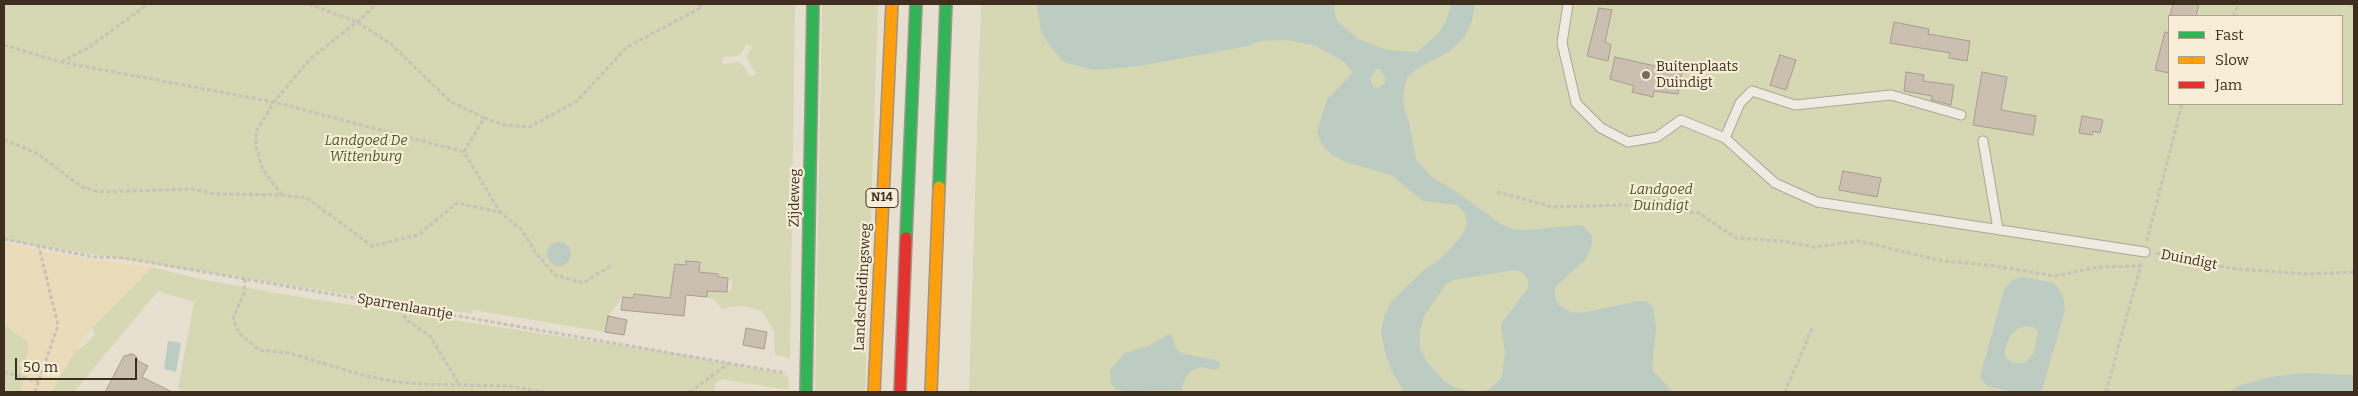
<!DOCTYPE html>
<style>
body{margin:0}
#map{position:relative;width:2358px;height:396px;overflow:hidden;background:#e7e0d1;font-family:Bitter,serif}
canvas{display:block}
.frame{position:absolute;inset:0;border:5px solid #3d2e20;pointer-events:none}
.legend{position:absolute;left:2168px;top:15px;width:175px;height:90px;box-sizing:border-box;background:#f7eed8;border:1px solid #ada18e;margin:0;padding:6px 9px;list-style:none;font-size:15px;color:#3d2e20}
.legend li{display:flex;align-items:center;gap:10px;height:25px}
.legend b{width:25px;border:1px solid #ada18e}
.scale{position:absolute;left:15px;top:358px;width:122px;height:22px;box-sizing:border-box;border:2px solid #3d2e20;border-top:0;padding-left:6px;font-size:15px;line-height:18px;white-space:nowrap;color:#3d2e20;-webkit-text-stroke:4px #f7eed8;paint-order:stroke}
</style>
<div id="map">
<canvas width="2358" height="396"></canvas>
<div class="frame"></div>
<ul class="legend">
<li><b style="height:6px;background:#30b455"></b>Fast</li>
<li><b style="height:6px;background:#ff9f0a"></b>Slow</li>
<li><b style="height:6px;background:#e5322d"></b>Jam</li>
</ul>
<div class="scale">50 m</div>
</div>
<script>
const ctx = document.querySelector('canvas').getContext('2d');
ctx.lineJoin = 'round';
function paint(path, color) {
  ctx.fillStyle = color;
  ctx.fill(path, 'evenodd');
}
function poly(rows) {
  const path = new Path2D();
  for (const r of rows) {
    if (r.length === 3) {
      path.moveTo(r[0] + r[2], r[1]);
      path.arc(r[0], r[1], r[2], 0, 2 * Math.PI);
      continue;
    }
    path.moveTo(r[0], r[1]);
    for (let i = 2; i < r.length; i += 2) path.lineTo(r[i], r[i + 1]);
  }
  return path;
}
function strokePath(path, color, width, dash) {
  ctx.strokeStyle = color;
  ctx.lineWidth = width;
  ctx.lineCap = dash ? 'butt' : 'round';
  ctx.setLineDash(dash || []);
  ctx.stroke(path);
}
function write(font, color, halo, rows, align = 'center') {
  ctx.font = font + ' Bitter,serif';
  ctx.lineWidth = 4.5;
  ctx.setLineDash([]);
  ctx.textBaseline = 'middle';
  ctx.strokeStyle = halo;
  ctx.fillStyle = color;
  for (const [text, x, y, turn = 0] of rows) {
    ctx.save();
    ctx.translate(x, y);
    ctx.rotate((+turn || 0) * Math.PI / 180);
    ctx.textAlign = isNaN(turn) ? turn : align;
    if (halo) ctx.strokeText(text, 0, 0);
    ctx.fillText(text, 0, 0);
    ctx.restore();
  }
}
paint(poly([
 [4,4,795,4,790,358,775,355,774,331,762,311,744,306,729,307,723,310,715,300,707,297,707,291,726,292,727,290,731,291,732,280,718,277,718,274,699,272,686,261,686,265,675,264,670,298,634,294,633,298,623,297,608,316,605,332,473,310,472,314,4,240],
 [746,44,752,47,747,56,748,61,756,73,754,76,750,76,743,65,738,62,724,64,722,61,724,57,737,56,742,53],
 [822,4,878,4,865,392,815,392],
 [981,4,2354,4,2354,392,969,392],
 [2169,16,2342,16,2342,104,2169,104],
 [152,267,199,279,299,297,672,353,783,374,789,378,788,390,722,379,716,382,715,392,185,392,178,388,194,302,158,291,74,392,51,392,75,351,84,346,95,334,92,328],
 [4,324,29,343,21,392,4,392]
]), '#d6d7b3');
paint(poly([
 [4,243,95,260,152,267,91,328,75,351,51,392,21,392,29,343,4,324]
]), '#eadcb9');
paint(poly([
 [1037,4,1334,4,1335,15,1338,22,1358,39,1387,50,1417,52,1438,34,1446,21,1451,4,1475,4,1472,21,1465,36,1450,51,1415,70,1407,78,1403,94,1404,108,1409,122,1416,160,1433,178,1455,191,1501,224,1513,229,1528,230,1578,225,1583,226,1592,236,1592,244,1586,259,1555,287,1555,297,1559,305,1570,312,1582,313,1639,301,1647,302,1653,307,1656,328,1652,370,1673,392,1404,392,1391,370,1385,352,1381,332,1384,317,1391,302,1425,269,1437,262,1453,246,1463,234,1467,222,1465,213,1457,205,1423,201,1391,175,1346,162,1332,155,1321,143,1317,132,1322,114,1328,98,1352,74,1350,69,1343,61,1316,46,1287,40,1261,41,1248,46,1140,66,1094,70,1064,62,1049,45,1041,31],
 [1376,69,1380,69,1386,79,1384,84,1378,88,1373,87,1370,79],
 [1514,270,1522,272,1528,280,1528,288,1501,324,1505,352,1502,377,1491,388,1481,392,1467,391,1454,387,1444,381,1426,361,1420,348,1420,331,1424,316,1446,284,1454,280],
 [559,254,12],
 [2023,277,2054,283,2063,296,2065,310,2042,390,2039,392,2012,392,1987,386,1980,377,2004,290,2012,280],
 [2025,326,2034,327,2038,332,2034,353,2025,363,2012,363,2005,357,2005,348,2010,336,2018,328],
 [1169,334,1172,335,1175,347,1181,353,1215,360,1220,363,1220,367,1215,370,1201,367,1191,371,1186,376,1181,390,1125,391,1116,389,1111,384,1110,370,1125,353,1149,346],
 [168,341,181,343,176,372,164,369],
 [2303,373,2354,375,2354,392,2230,392,2238,386,2270,377]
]), '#bcccc2');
const building = poly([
 [2173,4,2199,4,2196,16,2170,16,2173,4],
 [1599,8,1612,10,1605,42,1611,45,1608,61,1587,56,1599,8],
 [1894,22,1929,29,1928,34,1970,41,1967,61,1949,58,1950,53,1890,43,1894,22],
 [2165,32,2169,33,2169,73,2155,70,2165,32],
 [1780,55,1796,60,1786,90,1770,85,1780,55],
 [1615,57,1682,72,1678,94,1654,91,1653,97,1632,92,1634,86,1610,79,1615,57],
 [1906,72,1924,75,1923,81,1954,85,1951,105,1931,100,1932,96,1904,91,1906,72],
 [1982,72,2007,77,2001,110,2036,116,2033,135,1973,125,1982,72],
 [2082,116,2103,120,2100,133,2093,131,2092,135,2079,133,2082,116],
 [1843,171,1881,178,1877,197,1839,190,1843,171],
 [686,261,700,262,699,272,718,274,718,277,728,278,727,292,707,291,707,297,686,295,684,316,621,310,623,297,633,298,634,294,670,298,675,264,686,265,686,261],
 [608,316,627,320,624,335,605,332,608,316],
 [746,328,767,332,764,349,743,345,746,328],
 [132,354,136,356,138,361,148,366,142,377,172,392,105,392,124,356,132,354]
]);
paint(building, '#cbbfb2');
strokePath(building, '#a89c90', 1);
const lane = poly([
 [1568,4,1562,43,1576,103,1601,128,1628,142,1657,137,1681,120,1725,138,1775,183,1817,202,2145,252],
 [1725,138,1740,103,1752,91,1795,105,1891,95,1961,115],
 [1983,141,1998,229]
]);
const fast = poly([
 [939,187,946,4],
 [906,238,916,4],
 [806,392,813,4]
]);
const slow = poly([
 [874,392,892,4],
 [931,392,939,187]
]);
const jam = poly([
 [900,392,906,238]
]);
strokePath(lane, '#ada599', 11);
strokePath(fast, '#9c958a', 14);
strokePath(slow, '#9c958a', 14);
strokePath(jam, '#9c958a', 14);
strokePath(poly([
 [309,4,357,22,391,44,450,101,484,118,464,152,500,212],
 [2351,4,2354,8],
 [2233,16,2239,4],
 [4,45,61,62,274,102,464,152],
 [61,62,88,48,148,4],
 [484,118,505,125,529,127,577,101,627,47,702,7,699,4],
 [4,140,35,152,82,187,100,192,193,189,215,194,282,195,307,198,372,246,418,235,457,203,500,212,522,230,535,252,555,275,583,283,612,265],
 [1497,192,1553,207,1623,205,1699,213,1736,238,1781,241,1815,247,1859,241,1943,261,1988,265,2055,276,2098,267,2141,266],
 [282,195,263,170,256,147,256,132,274,102,310,59,357,22,377,4],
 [4,239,94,257,124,258,786,373],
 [2147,241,2182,104],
 [2156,253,2236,269,2308,274,2354,272],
 [245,279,244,293,233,318,239,333,259,350,289,353,362,375,391,381,417,384,510,386,543,392],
 [395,305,408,321,430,336,459,384],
 [4,372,39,382],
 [35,392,58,325,39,247],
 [690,392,729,363],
 [1785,392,1812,328],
 [2106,392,2141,264]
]), '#c8c2b9', 3, [4, 2.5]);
strokePath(lane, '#efebe3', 9);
strokePath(fast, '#30b455', 11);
strokePath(slow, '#ff9f0a', 11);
strokePath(jam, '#e5322d', 11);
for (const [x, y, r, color] of [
 [1646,75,5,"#786c5e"]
]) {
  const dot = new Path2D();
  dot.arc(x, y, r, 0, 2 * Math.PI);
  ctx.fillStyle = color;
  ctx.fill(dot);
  strokePath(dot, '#f7eed8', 2);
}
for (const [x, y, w] of [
 [882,198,32]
]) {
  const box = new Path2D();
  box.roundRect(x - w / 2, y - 9.5, w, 19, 4);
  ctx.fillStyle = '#f7eed8';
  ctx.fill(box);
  strokePath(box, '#3d2e20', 1);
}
write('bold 12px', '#3d2e20', null, [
 ["N14",882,198]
]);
write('14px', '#3d2e20', '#f7eed8', [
 ["Buitenplaats",1656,67],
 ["Duindigt",1656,83]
], 'left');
write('italic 14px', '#4d5a26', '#f7eed8', [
 ["Landgoed De",366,141],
 ["Wittenburg",366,157],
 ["Landgoed",1661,190],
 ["Duindigt",1661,206]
]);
write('14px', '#3d2e20', '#f7eed8', [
 ["Zijdeweg",795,198,-89],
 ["Duindigt",2189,260,11],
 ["Landscheidingsweg",863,287,-87],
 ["Sparrenlaantje",405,307,10]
]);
</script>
